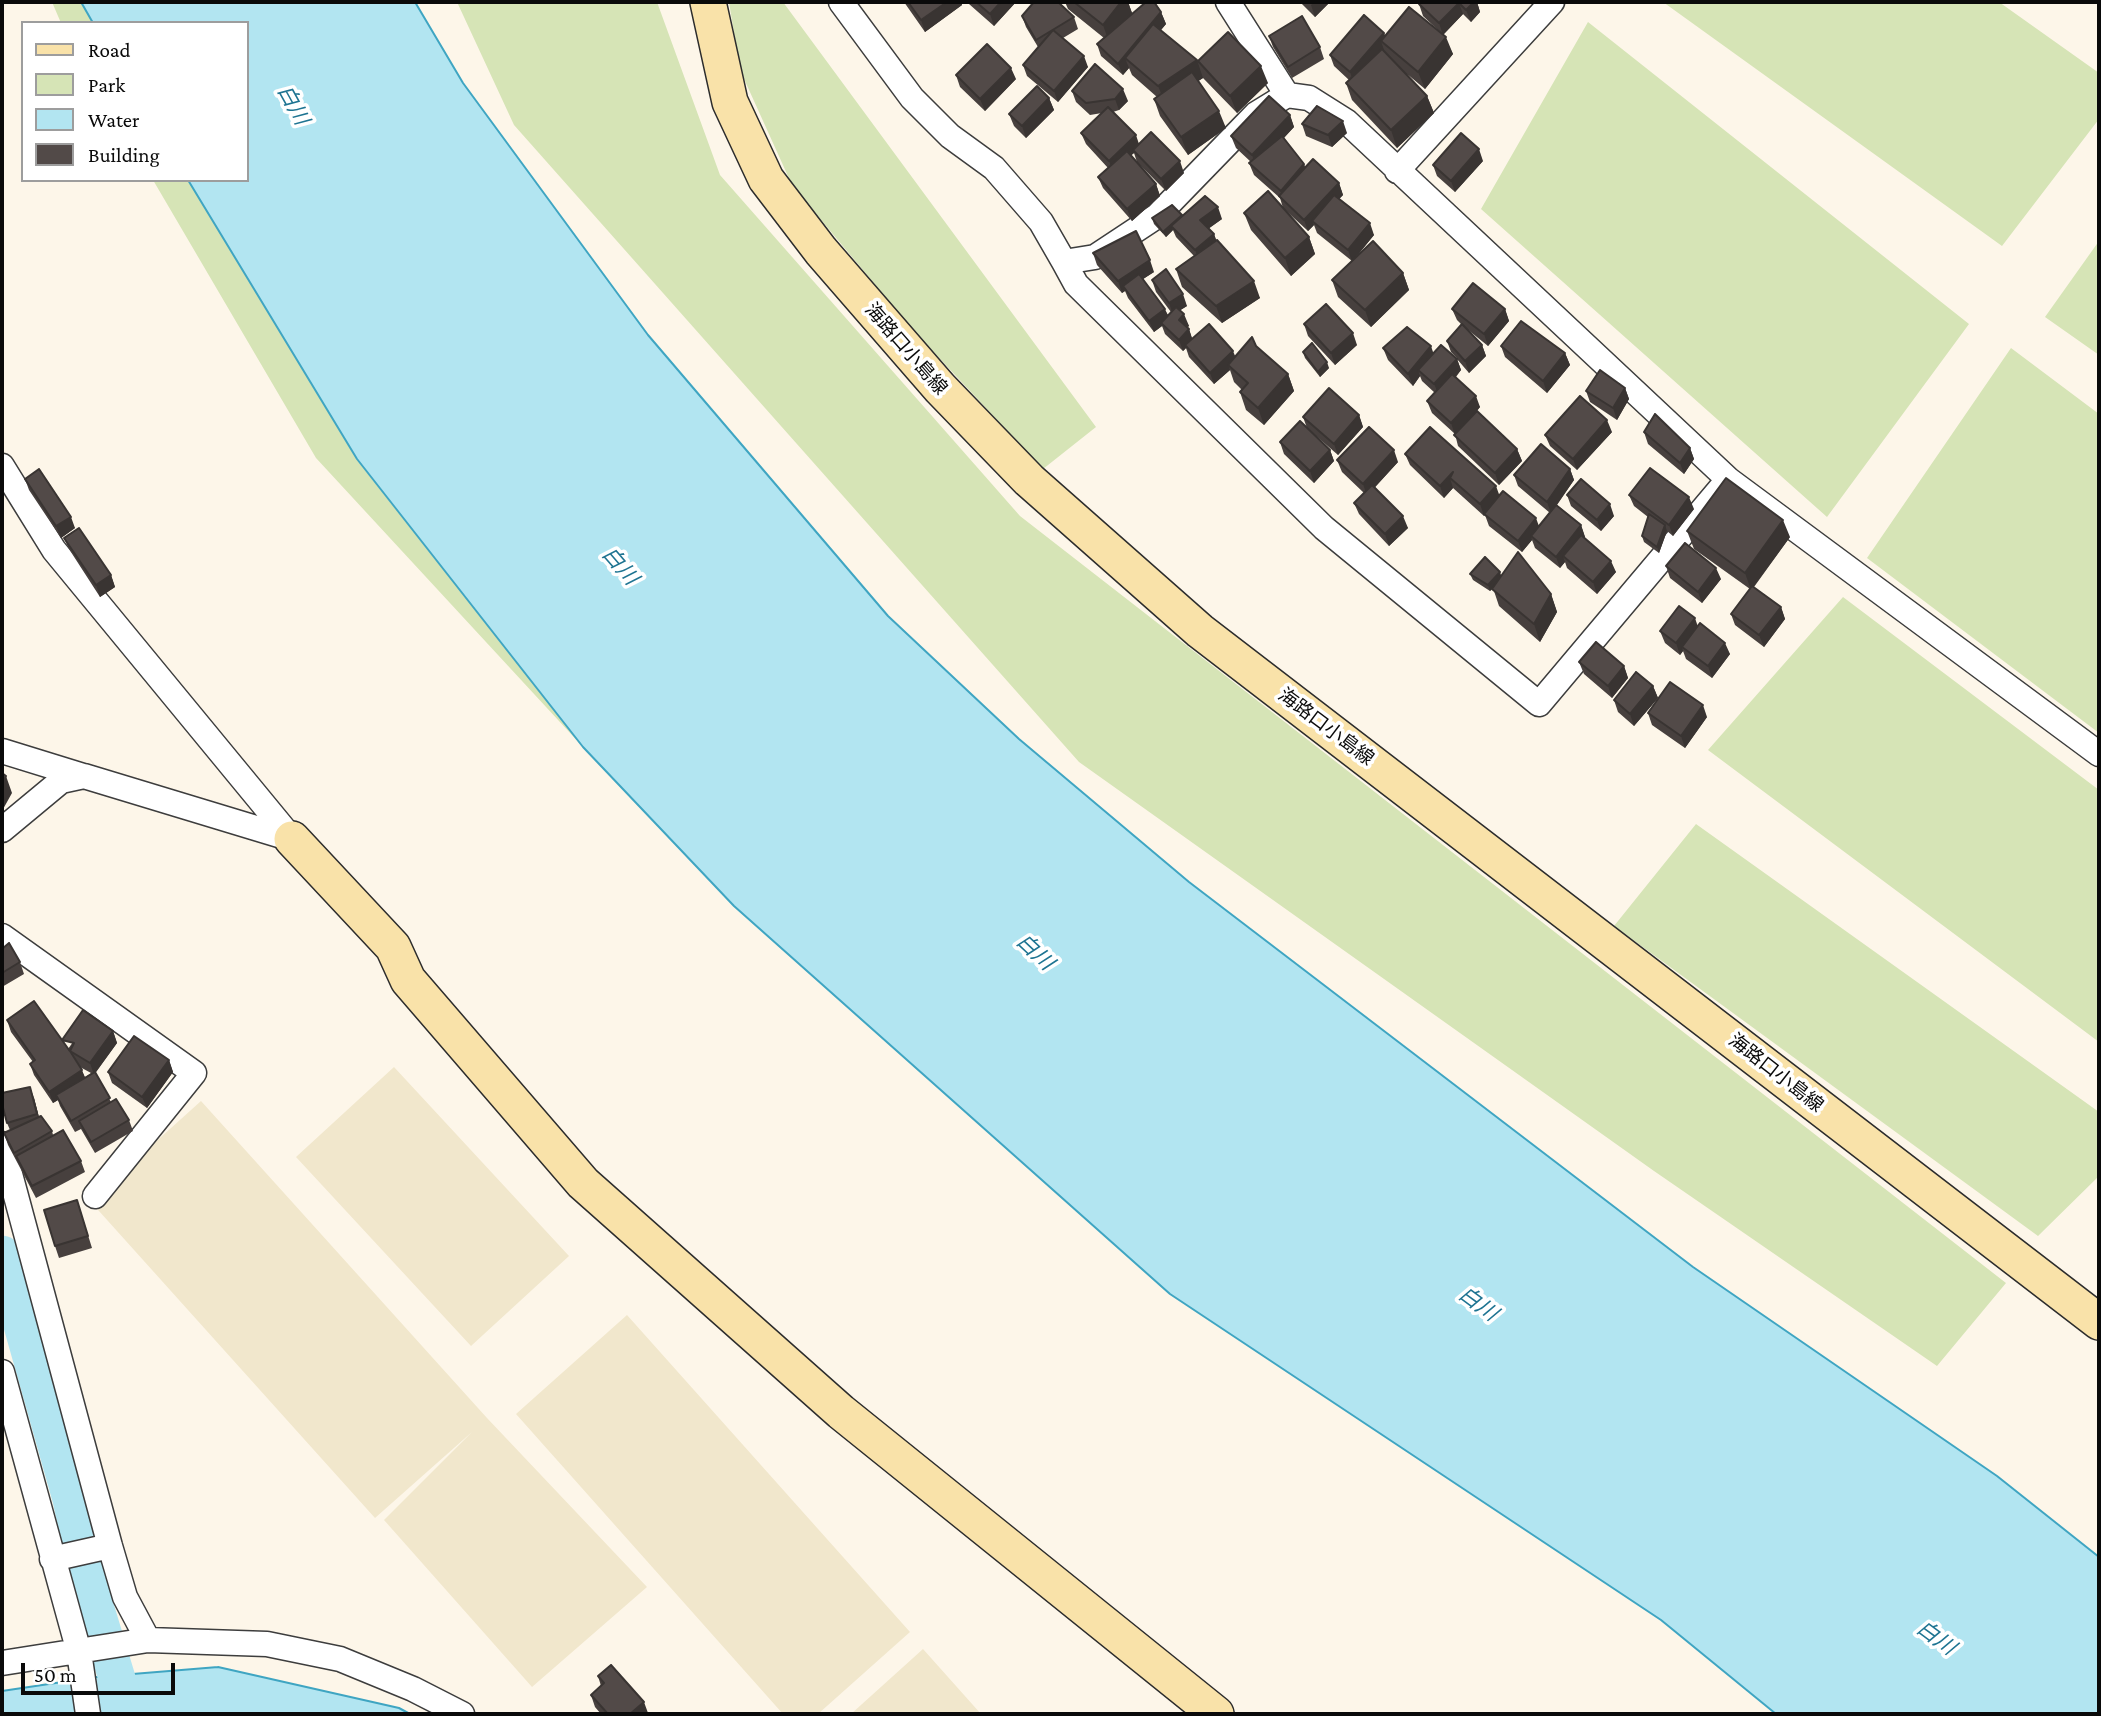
<!DOCTYPE html>
<meta charset="utf-8">
<style>
body{margin:0}
#map{position:relative;width:2101px;height:1716px;overflow:hidden;background:#fdf6e9;font-family:"Crimson Pro",serif}
canvas{display:block}
.frame{position:absolute;inset:0;border:4px solid #0a0a0a;pointer-events:none}
.legend{position:absolute;left:21px;top:21px;width:228px;height:161px;box-sizing:border-box;background:#fff;border:2px solid #9d9d9d;margin:0;padding:9px 12px;list-style:none;font-size:21px;color:#0a0a0a}
.legend li{display:flex;align-items:center;gap:14px;height:35px}
.legend b{width:35px;border:2px solid #9d9d9d}
.scale{position:absolute;left:21px;top:1663px;width:154px;height:32px;box-sizing:border-box;border:4px solid #0a0a0a;border-top:0;padding-left:9px;font-size:21px;line-height:24px;white-space:nowrap;color:#0a0a0a;-webkit-text-stroke:5px #fff;paint-order:stroke}
</style>
<div id="map">
<canvas width="2101" height="1716"></canvas>
<div class="frame"></div>
<ul class="legend">
<li><b style="height:9px;background:#f9e2a9"></b>Road</li>
<li><b style="height:19px;background:#d6e4b6"></b>Park</li>
<li><b style="height:19px;background:#b2e5f1"></b>Water</li>
<li><b style="height:19px;background:#524a48"></b>Building</li>
</ul>
<div class="scale">50 m</div>
</div>
<script>
const ctx = document.querySelector('canvas').getContext('2d');
ctx.lineJoin = 'round';
function paint(path, color) {
  ctx.fillStyle = color;
  ctx.fill(path, 'evenodd');
}
function poly(rows) {
  const path = new Path2D();
  for (const r of rows) {
    path.moveTo(r[0], r[1]);
    for (let i = 2; i < r.length; i += 2) path.lineTo(r[i], r[i + 1]);
  }
  return path;
}
function strokePath(path, color, width, dash) {
  ctx.strokeStyle = color;
  ctx.lineWidth = width;
  ctx.lineCap = dash ? 'butt' : 'round';
  ctx.setLineDash(dash || []);
  ctx.stroke(path);
}
function write(font, color, halo, rows, align = 'center') {
  ctx.font = font + ' "Crimson Pro","Noto Sans JP",serif';
  ctx.lineWidth = 7;
  ctx.setLineDash([]);
  ctx.textBaseline = 'middle';
  ctx.strokeStyle = halo;
  ctx.fillStyle = color;
  for (const [text, x, y, turn = 0] of rows) {
    ctx.save();
    ctx.translate(x, y);
    ctx.rotate((+turn || 0) * Math.PI / 180);
    ctx.textAlign = isNaN(turn) ? turn : align;
    if (halo) ctx.strokeText(text, 0, 0);
    ctx.fillText(text, 0, 0);
    ctx.restore();
  }
}
paint(poly([
 [394,1067,569,1256,471,1346,296,1157],
 [201,1101,487,1418,647,1587,532,1687,384,1520,472,1432,375,1518,90,1201],
 [627,1315,910,1632,818,1714,783,1714,516,1414],
 [923,1649,981,1714,851,1714]
]), '#f1e7cc');
paint(poly([
 [52,2,81,2,93,23,61,23],
 [457,2,657,2,720,175,1020,516,2006,1283,1937,1366,1654,1171,1079,762,514,125],
 [729,2,783,2,1096,427,1043,469,912,329,792,185,740,70],
 [1663,2,1999,2,2099,73,2099,119,2002,246],
 [1588,22,1969,324,1827,517,1481,209],
 [153,180,188,180,357,460,583,747,316,458],
 [2099,241,2099,355,2045,317],
 [2011,348,2099,414,2099,733,1867,558],
 [1843,597,2099,790,2099,1042,1708,750],
 [1696,824,2099,1112,2099,1176,2038,1236,1614,926]
]), '#d6e4b6');
const water = poly([
 [81,2,415,2,463,83,648,335,888,616,1019,739,1189,882,1693,1267,1997,1476,2099,1557,2099,1714,1776,1714,1661,1620,1170,1294,734,906,583,747,357,459,188,180,247,180,247,23,93,23,81,2],
 [218,1667,399,1708,410,1714,2,1714,2,1691,96,1677,218,1667]
]);
paint(water, '#b2e5f1');
strokePath(water, '#3fa5c2', 2);
strokePath(poly([
 [2,1254,71,1499,89,1586,122,1695,132,1714]
]), '#b2e5f1', 37);
const street = poly([
 [841,2,912,98,950,136,994,168,1041,222,1064,262,1095,257,1157,216,1256,114,1287,95,1309,98,1347,122,1729,480,2099,754],
 [1228,2,1287,95],
 [1397,171,1552,2],
 [1064,262,1076,284,1324,528,1539,704,1721,488],
 [2,466,54,550,292,839],
 [2,751,83,776],
 [2,830,61,781,84,776,292,839],
 [2,936,194,1073,95,1196],
 [2,1144,110,1546,125,1597,148,1640],
 [2,1372,79,1652,88,1714],
 [52,1559,110,1546],
 [2,1663,148,1640,267,1644,340,1659,413,1689,462,1714]
]);
const secondary = poly([
 [708,2,730,102,766,179,821,251,940,388,1029,480,1200,631,2099,1322],
 [292,839,393,947,408,980,583,1183,841,1412,1216,1714]
]);
strokePath(street, '#3d3d3d', 27);
strokePath(secondary, '#2c2c2c', 38);
strokePath(street, '#fff', 24);
strokePath(secondary, '#f9e2a9', 35);
paint(poly([
 [904,2,961,2,962,5,925,32],
 [969,2,1016,2,994,26,969,4],
 [1065,2,1128,2,1132,13,1155,2,1161,12,1166,24,1161,30,1198,61,1268,83,1237,113,1203,78,1198,81,1226,128,1188,155,1160,116,1154,99,1157,97,1132,75,1129,68,1123,75,1101,56,1097,44,1104,38,1068,9],
 [1300,2,1330,2,1315,17],
 [1421,2,1477,2,1480,12,1471,22,1463,14,1443,35,1453,54,1425,89,1407,74,1427,96,1434,113,1397,148,1352,100,1346,83,1349,80,1334,66,1330,55,1384,33,1385,36,1440,32,1423,16,1419,4],
 [1022,16,1074,17,1078,29,1063,38,1088,67,1058,102,1027,76,1023,65,1038,47,1026,27],
 [1269,36,1320,47,1324,59,1292,78,1273,47],
 [956,75,1016,79,985,111,960,87],
 [1072,91,1128,101,1119,110,1113,112,1139,144,1184,173,1166,191,1137,162,1134,153,1131,155,1156,184,1160,196,1132,221,1103,188,1098,177,1108,168,1086,144,1081,133,1102,113,1090,115,1076,102],
 [1049,98,1054,110,1026,138,1014,126,1009,114],
 [1290,115,1294,127,1284,138,1304,164,1305,168,1339,183,1343,195,1339,199,1374,235,1356,257,1403,273,1409,290,1371,327,1338,297,1332,280,1352,261,1317,233,1314,225,1308,231,1283,208,1280,198,1254,175,1249,163,1251,162,1236,148,1231,136],
 [1302,124,1347,133,1332,147,1306,136],
 [1483,161,1455,192,1437,176,1433,165],
 [1244,213,1309,237,1315,254,1291,276,1251,230],
 [1182,216,1222,219,1209,228,1214,234,1216,240,1260,298,1222,323,1182,287,1176,269,1194,256,1176,237,1173,230,1166,237,1154,224,1152,218],
 [1093,253,1154,272,1143,279,1168,315,1171,312,1156,292,1152,280,1187,306,1180,310,1189,326,1187,327,1189,329,1192,339,1235,356,1256,346,1288,374,1294,391,1264,425,1246,410,1240,392,1242,390,1234,382,1230,370,1214,384,1189,357,1186,348,1183,351,1165,334,1162,326,1154,332,1128,298,1125,291,1122,293,1097,265],
 [1452,309,1505,309,1509,321,1488,346,1467,329,1482,345,1486,356,1469,373,1457,359,1461,370,1456,377,1480,407,1477,411,1517,449,1522,461,1499,485,1458,446,1455,434,1432,413,1427,401,1435,393,1422,381,1420,376,1413,386,1388,360,1383,348,1433,353,1457,358,1451,352,1447,341,1461,324,1457,320],
 [1304,324,1357,345,1335,365,1308,336],
 [1501,346,1565,353,1570,365,1547,393,1505,357],
 [1303,352,1329,368,1320,377,1305,358],
 [1625,388,1629,399,1617,420,1590,402,1586,391],
 [1359,415,1363,427,1338,455,1315,435,1330,450,1334,461,1314,483,1284,454,1280,442,1307,428,1303,417],
 [1612,432,1577,470,1550,446,1545,435],
 [1644,432,1690,448,1694,459,1684,474,1648,444],
 [1405,454,1500,495,1539,526,1550,513,1518,486,1514,475,1570,469,1574,480,1557,505,1581,525,1585,537,1584,538,1616,572,1597,594,1567,568,1565,562,1560,568,1535,548,1532,540,1522,552,1489,526,1485,515,1484,516,1453,488,1444,498,1410,465],
 [1337,460,1398,462,1375,487,1408,528,1389,546,1359,514,1354,503,1364,493,1342,472],
 [25,479,75,528,61,538,29,490],
 [1567,495,1614,516,1601,531,1571,506],
 [1629,495,1694,509,1673,536,1667,531,1659,553,1644,542,1642,536,1648,517,1634,506],
 [1687,531,1790,537,1754,587,1781,607,1785,619,1764,647,1735,625,1731,614,1750,589,1694,549],
 [64,538,111,575,115,587,100,597,69,549],
 [1666,566,1721,579,1702,603,1670,578],
 [1470,574,1501,576,1551,594,1557,612,1540,642,1499,606,1493,588,1490,591,1473,580],
 [1698,626,1730,654,1712,678,1686,659,1683,651,1680,655,1665,643,1660,631],
 [1579,662,1624,666,1628,678,1612,698,1584,674],
 [1653,686,1658,698,1634,726,1618,712,1614,700],
 [1648,713,1707,717,1685,748,1652,725],
 [2,949,20,962,24,974,2,987],
 [7,1020,62,1040,113,1031,117,1043,95,1073,111,1102,129,1120,133,1131,95,1153,81,1129,75,1132,60,1106,58,1100,53,1103,34,1075,30,1064,33,1062,11,1032],
 [62,1040,73,1042,68,1049],
 [80,1067,91,1073,85,1077],
 [169,1060,173,1072,147,1108,112,1083,108,1072],
 [34,1098,39,1117,52,1131,53,1135,81,1161,85,1172,36,1198,8,1145,4,1133,10,1130,7,1123],
 [77,1200,92,1248,59,1258,55,1246],
 [598,1676,648,1713,601,1714,595,1707,591,1695,601,1686]
]), '#47403e');
paint(poly([
 [947,2,961,2,962,5,925,32,921,20],
 [1001,2,1016,2,994,26,990,14],
 [1121,2,1128,2,1132,13,1109,42,1103,25],
 [1314,2,1330,2,1315,17,1311,5],
 [1474,2,1477,2,1480,12,1471,22,1466,10],
 [1459,3,1463,14,1443,35,1439,23],
 [1161,12,1166,24,1132,64,1125,58,1129,68,1123,75,1118,64],
 [1384,33,1388,45,1381,41,1384,50,1354,84,1350,72],
 [1446,37,1453,54,1425,89,1418,72],
 [1084,56,1088,67,1058,102,1054,91],
 [1197,60,1203,78,1165,103,1158,86],
 [1261,66,1268,83,1237,113,1230,96],
 [1011,68,1016,79,985,111,980,99],
 [1123,89,1128,101,1119,110,1115,99],
 [1427,96,1434,113,1397,148,1391,130],
 [1049,98,1054,110,1026,138,1022,126],
 [1219,111,1226,128,1188,155,1181,137],
 [1290,115,1294,127,1256,167,1252,155],
 [1343,121,1347,133,1332,147,1328,135],
 [1136,135,1140,147,1133,150,1134,153,1113,172,1109,161],
 [1479,149,1483,161,1455,192,1451,181],
 [1180,161,1184,173,1166,191,1161,179],
 [1304,164,1308,176,1285,202,1281,191],
 [1339,183,1343,195,1315,224,1312,221,1314,225,1308,231,1304,220],
 [1156,184,1160,196,1132,221,1127,209],
 [1218,207,1222,219,1204,232,1200,220],
 [1182,215,1184,220,1171,226,1173,230,1166,237,1163,232],
 [1370,223,1374,235,1352,262,1348,250],
 [1214,234,1218,245,1200,262,1195,250],
 [1309,237,1315,254,1291,276,1285,258],
 [1150,260,1154,272,1126,290,1123,286,1125,291,1122,293,1118,281],
 [1403,273,1409,290,1371,327,1365,310],
 [1254,281,1260,298,1222,323,1216,306],
 [1183,294,1187,306,1173,315,1169,303],
 [1165,309,1170,320,1161,323,1162,326,1154,332,1149,321],
 [1505,309,1509,321,1488,346,1484,334],
 [1184,314,1189,326,1183,332,1179,320],
 [1189,329,1193,341,1185,345,1186,348,1183,351,1179,340],
 [1353,333,1357,345,1335,365,1331,353],
 [1482,345,1486,356,1469,373,1465,361],
 [1431,346,1435,358,1418,370,1420,376,1413,386,1408,374],
 [1233,351,1238,363,1228,365,1230,370,1214,384,1210,373],
 [1565,353,1570,365,1547,393,1543,381],
 [1457,359,1461,370,1439,395,1434,384],
 [1327,362,1329,368,1320,377,1318,372],
 [1288,374,1294,391,1264,425,1258,408],
 [1625,388,1629,399,1617,420,1613,408],
 [1476,396,1480,407,1455,435,1451,423],
 [1359,415,1363,427,1338,455,1334,444],
 [1607,420,1612,432,1577,470,1573,459],
 [1690,448,1694,459,1684,474,1680,463],
 [1517,449,1522,461,1499,485,1495,473],
 [1330,450,1334,461,1314,483,1310,471],
 [1394,450,1398,462,1367,496,1363,484],
 [1570,469,1574,480,1551,513,1547,502],
 [1453,472,1450,478,1453,488,1444,498,1440,486],
 [1496,486,1500,497,1484,516,1480,504],
 [1689,497,1694,509,1673,536,1669,525],
 [1610,504,1614,516,1601,531,1597,520],
 [1403,516,1408,528,1389,546,1385,534],
 [71,517,75,528,61,538,56,526],
 [1536,518,1540,529,1531,536,1532,540,1522,552,1518,541],
 [1783,520,1790,537,1751,590,1745,573],
 [1581,525,1585,537,1567,560,1563,556,1565,562,1560,568,1556,557],
 [1665,525,1667,531,1659,553,1657,547],
 [1611,561,1616,572,1597,594,1593,582],
 [1716,568,1721,579,1702,603,1698,592],
 [1500,572,1502,578,1490,591,1488,585],
 [111,575,115,587,100,597,96,585],
 [1551,594,1557,612,1540,642,1534,624],
 [1781,607,1785,619,1764,647,1759,635],
 [1695,618,1699,630,1682,647,1683,651,1680,655,1676,643],
 [1725,643,1730,654,1712,678,1708,666],
 [1624,666,1628,678,1612,698,1608,686],
 [1653,686,1658,698,1634,726,1630,714],
 [1703,705,1707,717,1685,748,1681,736],
 [2,771,4,779,6,776,12,793,2,811],
 [113,1031,117,1043,94,1075,90,1063],
 [169,1060,173,1072,147,1108,142,1097],
 [82,1070,86,1081,56,1095,58,1100,53,1103,49,1092],
 [30,1087,34,1098,41,1125,37,1114],
 [644,1702,648,1713,630,1714]
]), '#393432');
const building = poly([
 [908,2,947,2,921,20,908,2],
 [976,2,1001,2,990,14,976,2],
 [1034,2,1058,2,1074,17,1036,40,1022,16,1034,2],
 [1074,2,1121,2,1103,25,1074,2],
 [1146,2,1154,2,1161,12,1118,64,1097,44,1146,2],
 [1421,2,1474,2,1466,10,1459,3,1439,23,1419,4,1421,2],
 [1409,7,1446,37,1418,72,1381,41,1409,7],
 [1364,15,1384,33,1350,72,1330,55,1364,15],
 [1302,16,1320,47,1288,67,1269,36,1302,16],
 [1153,24,1197,60,1158,86,1125,58,1153,24],
 [1053,30,1084,56,1054,91,1023,65,1053,30],
 [1228,32,1261,66,1230,96,1198,61,1228,32],
 [987,44,1011,68,980,99,956,75,987,44],
 [1382,49,1427,96,1391,130,1346,83,1382,49],
 [1095,64,1123,89,1115,99,1086,103,1072,91,1095,64],
 [1192,72,1219,111,1181,137,1154,99,1192,72],
 [1037,86,1049,98,1022,126,1009,114,1037,86],
 [1269,96,1290,115,1252,155,1231,136,1269,96],
 [1317,106,1343,121,1328,135,1302,124,1317,106],
 [1108,107,1136,135,1109,161,1081,133,1108,107],
 [1151,132,1180,161,1161,179,1133,150,1151,132],
 [1461,133,1479,149,1451,181,1433,165,1461,133],
 [1282,136,1304,164,1281,191,1249,163,1282,136],
 [1127,151,1156,184,1127,209,1098,177,1127,151],
 [1313,159,1339,183,1304,220,1279,196,1313,159],
 [1268,191,1309,237,1285,258,1244,213,1268,191],
 [1334,195,1370,223,1348,250,1312,221,1334,195],
 [1205,196,1218,207,1200,220,1214,234,1195,250,1171,226,1205,196],
 [1172,205,1182,215,1163,232,1152,218,1172,205],
 [1136,231,1150,260,1118,281,1093,253,1136,231],
 [1217,240,1254,281,1216,306,1176,269,1217,240],
 [1373,241,1403,273,1365,310,1332,280,1373,241],
 [1166,269,1183,294,1169,303,1152,280,1166,269],
 [1139,274,1165,309,1149,321,1123,286,1139,274],
 [1473,283,1505,309,1484,334,1452,309,1473,283],
 [1326,304,1353,333,1331,353,1304,324,1326,304],
 [1176,307,1184,314,1179,320,1189,329,1179,340,1161,323,1176,307],
 [1521,321,1565,353,1543,381,1501,346,1521,321],
 [1209,324,1233,351,1210,373,1185,345,1209,324],
 [1462,324,1482,345,1465,361,1447,341,1462,324],
 [1407,327,1431,346,1408,374,1383,348,1407,327],
 [1252,337,1256,346,1288,374,1258,408,1240,392,1248,383,1228,365,1252,337],
 [1312,343,1327,362,1318,372,1303,352,1312,343],
 [1441,345,1457,359,1434,384,1418,370,1441,345],
 [1600,370,1625,388,1613,408,1586,391,1600,370],
 [1452,374,1476,396,1451,423,1427,401,1452,374],
 [1329,388,1359,415,1334,444,1303,417,1329,388],
 [1580,396,1607,420,1573,459,1545,435,1580,396],
 [1477,411,1517,449,1495,473,1454,435,1477,411],
 [1655,414,1690,448,1680,463,1644,432,1655,414],
 [1300,421,1330,450,1310,471,1280,442,1300,421],
 [1369,427,1394,450,1363,484,1337,460,1369,427],
 [1430,427,1496,486,1480,504,1450,478,1453,472,1440,486,1405,454,1430,427],
 [1541,444,1570,469,1547,502,1514,475,1541,444],
 [1650,468,1689,497,1669,525,1629,495,1650,468],
 [39,469,71,517,56,526,25,479,39,469],
 [1726,478,1783,520,1745,573,1687,531,1726,478],
 [1581,479,1610,504,1597,520,1567,495,1581,479],
 [1372,485,1403,516,1385,534,1354,503,1372,485],
 [1503,491,1536,518,1518,541,1484,514,1503,491],
 [1556,505,1581,525,1556,557,1531,536,1556,505],
 [1649,514,1665,525,1657,547,1642,536,1649,514],
 [79,528,111,575,96,585,64,538,79,528],
 [1581,535,1611,561,1593,582,1563,556,1581,535],
 [1685,543,1716,568,1698,592,1666,566,1685,543],
 [1518,552,1551,594,1534,624,1492,589,1518,552],
 [1485,557,1500,572,1488,585,1470,574,1485,557],
 [1752,586,1781,607,1759,635,1731,614,1752,586],
 [1679,606,1695,618,1676,643,1660,631,1679,606],
 [1700,623,1725,643,1708,666,1682,647,1700,623],
 [1596,642,1624,666,1608,686,1579,662,1596,642],
 [1636,672,1653,686,1630,714,1614,700,1636,672],
 [1670,682,1703,705,1681,736,1648,713,1670,682],
 [2,773,6,776,2,783,2,773],
 [9,943,20,962,2,973,2,949,9,943],
 [34,1001,62,1040,83,1010,113,1031,90,1063,70,1051,82,1070,49,1092,30,1064,35,1060,7,1020,34,1001],
 [62,1040,74,1043,70,1051,69,1050,62,1040],
 [134,1036,169,1060,142,1097,108,1072,134,1036],
 [95,1072,110,1098,71,1121,56,1095,95,1072],
 [30,1087,37,1114,7,1123,2,1104,2,1093,30,1087],
 [116,1099,129,1120,91,1142,79,1121,116,1099],
 [41,1116,52,1131,14,1153,4,1133,41,1116],
 [63,1130,81,1161,32,1186,16,1156,63,1130],
 [77,1200,88,1236,55,1246,44,1210,77,1200],
 [611,1665,644,1702,630,1714,608,1714,591,1695,604,1683,598,1676,611,1665]
]);
paint(building, '#524a48');
strokePath(building, '#393432', 2);
write('19px', '#0a0a0a', '#fff', [
 ["海路口小島線",906,349,49],
 ["海路口小島線",1326,727,37],
 ["海路口小島線",1776,1073,38]
]);
write('italic 21px', '#1e7492', '#fff', [
 ["白川",293,105,61],
 ["白川",620,566,49],
 ["白川",1035,952,43],
 ["白川",1478,1304,36],
 ["白川",1936,1638,36]
]);
</script>
